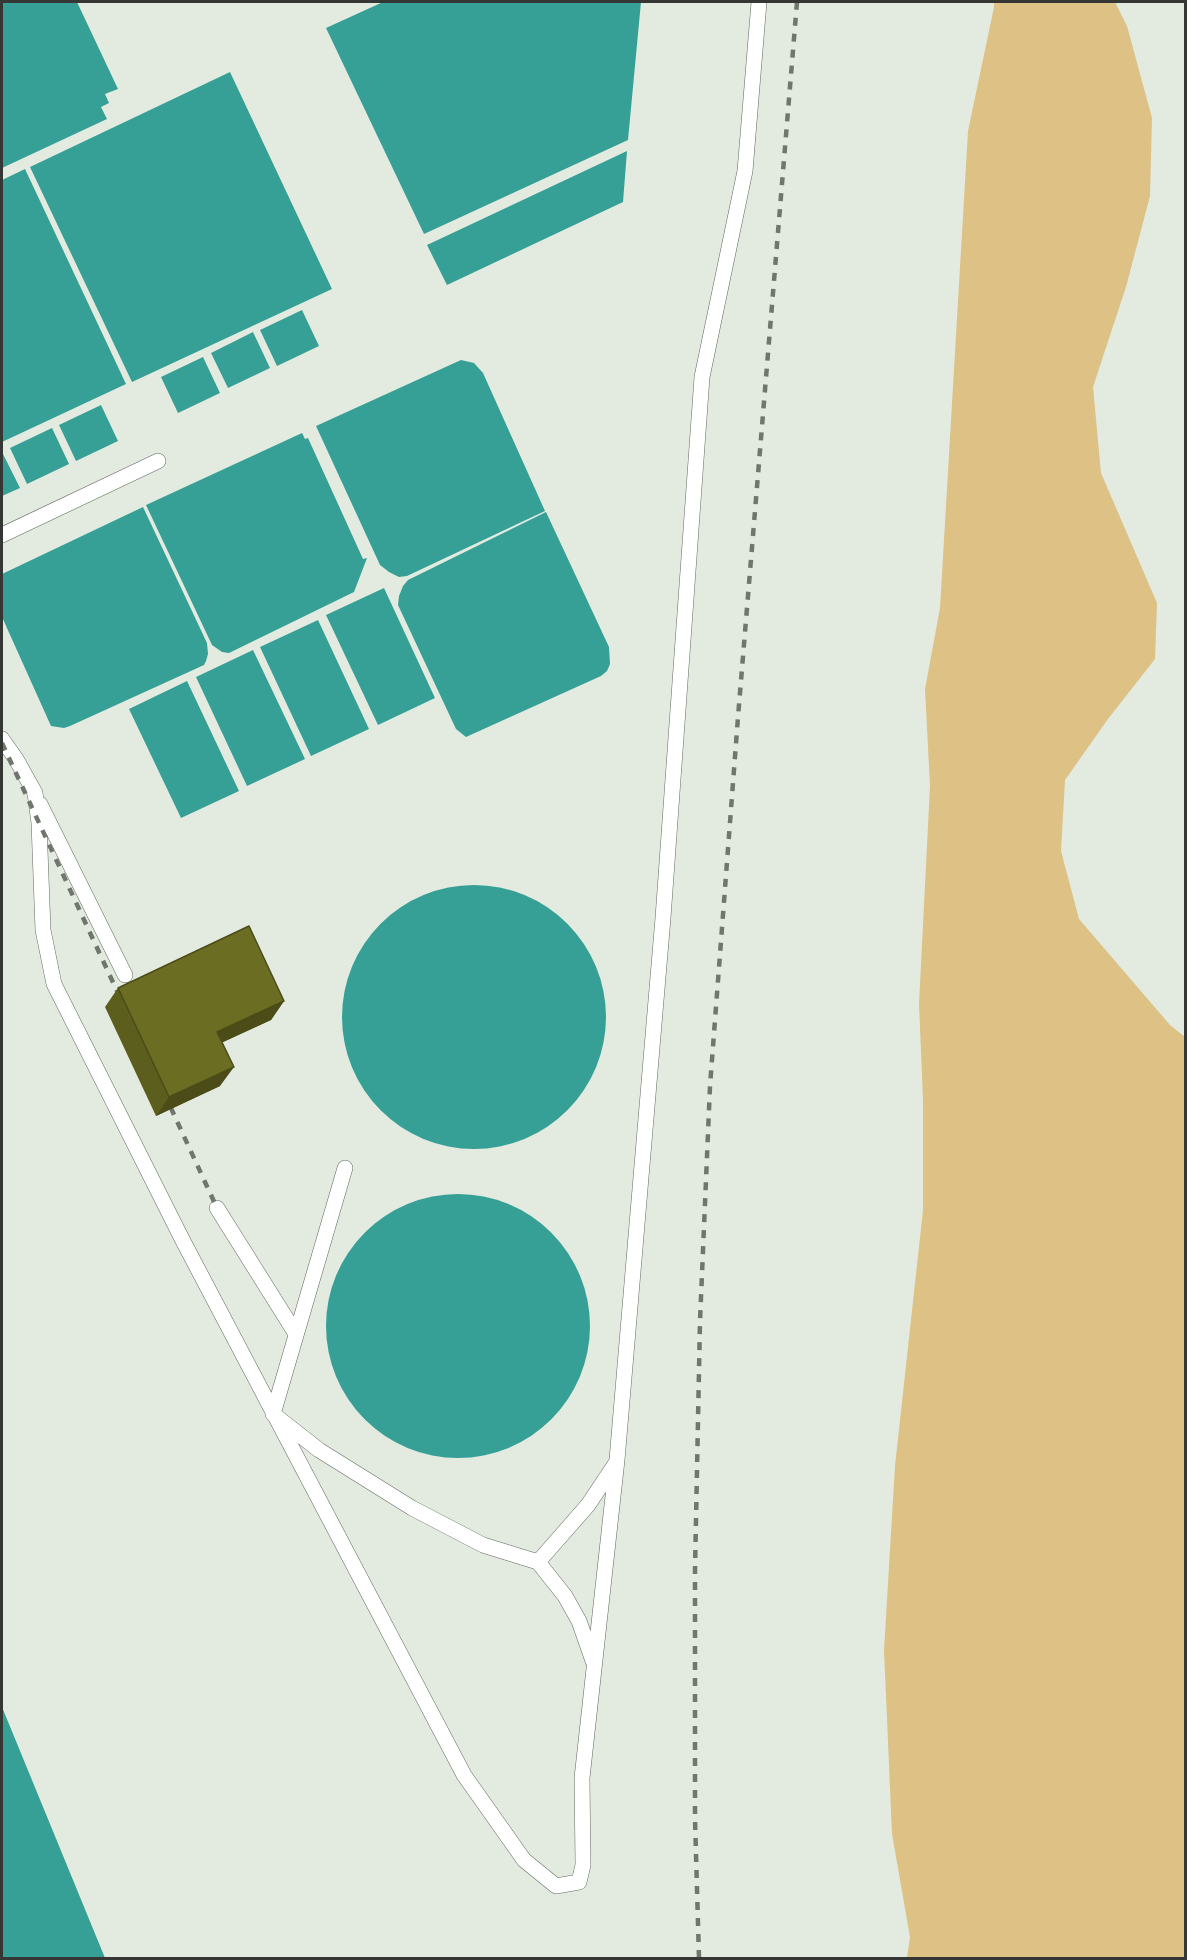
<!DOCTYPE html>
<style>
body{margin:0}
#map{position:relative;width:1187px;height:1960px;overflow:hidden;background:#e3ebe0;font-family:"Work Sans",sans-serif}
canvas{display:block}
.frame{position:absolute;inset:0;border:3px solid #343733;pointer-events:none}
</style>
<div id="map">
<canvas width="1187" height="1960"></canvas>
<div class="frame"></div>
</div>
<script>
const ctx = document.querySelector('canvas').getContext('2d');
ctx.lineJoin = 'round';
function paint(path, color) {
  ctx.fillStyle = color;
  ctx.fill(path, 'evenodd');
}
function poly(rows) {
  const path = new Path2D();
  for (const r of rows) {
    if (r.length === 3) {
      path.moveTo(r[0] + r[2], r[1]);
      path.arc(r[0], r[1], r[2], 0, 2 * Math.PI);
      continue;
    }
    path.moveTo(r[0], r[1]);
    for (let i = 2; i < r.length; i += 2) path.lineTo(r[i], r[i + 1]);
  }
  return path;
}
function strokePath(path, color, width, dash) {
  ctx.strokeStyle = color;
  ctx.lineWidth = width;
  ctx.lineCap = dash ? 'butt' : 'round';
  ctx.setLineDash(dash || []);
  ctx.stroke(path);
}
paint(poly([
 [994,2,1115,2,1127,26,1152,118,1150,196,1126,287,1093,387,1101,473,1157,603,1155,659,1108,719,1065,780,1061,851,1079,919,1170,1025,1185,1037,1185,1958,907,1958,910,1937,892,1834,884,1650,895,1466,923,1210,923,1099,919,1004,930,786,925,689,940,608,968,131,994,7]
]), '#ddc185');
paint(poly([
 [2,2,77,2,118,89,105,94,109,103,101,107,107,119,2,168],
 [383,2,641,2,628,140,424,234,326,28],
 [230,72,332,289,132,382,30,167],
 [627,151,623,202,447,285,427,245],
 [25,169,126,384,2,442,2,180],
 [302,310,319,346,277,366,260,330],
 [253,332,270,368,228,388,211,353],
 [203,357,220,393,178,413,161,377],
 [461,360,474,363,483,373,545,511,407,576,399,577,389,572,380,565,316,426],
 [101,405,118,441,76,461,59,425],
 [52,428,69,464,27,484,10,448],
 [302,433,305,439,308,438,363,559,367,558,354,592,229,653,222,652,212,645,146,505],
 [2,452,20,488,2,496],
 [143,507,207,643,208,654,206,661,204,665,70,726,64,728,51,726,2,617,2,574],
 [546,512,609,647,610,664,607,671,601,676,466,737,456,729,398,605,399,596,403,586,408,580],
 [384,588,435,698,378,725,326,615],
 [318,620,369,729,311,756,260,647],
 [253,650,305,759,247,786,196,677],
 [187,681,239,791,181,818,129,709],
 [474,1017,132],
 [458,1326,132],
 [2,1707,105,1958,2,1958]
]), '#36a097');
const lane = poly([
 [2,535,158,461],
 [2,739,16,759,35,793,39,823,43,930,54,984,182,1239,464,1775,524,1860,556,1886,579,1882,583,1865,582,1778,617,1460,663,918,702,377,745,171,759,2],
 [40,804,125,975],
 [345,1168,273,1414,319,1450,412,1508,483,1545,538,1562,565,1596,579,1621,593,1661],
 [217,1208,296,1334],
 [538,1562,588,1505,616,1463]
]);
strokePath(lane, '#62695f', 16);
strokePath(lane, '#fff', 15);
strokePath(poly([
 [2,743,124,1006],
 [164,1093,217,1208],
 [699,1958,695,1819,695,1570,700,1321,710,1086,738,717,797,2]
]), '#70756e', 4.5, [8, 8]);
paint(poly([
 [118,988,284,1001,271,1020,222,1042,220,1086,156,1116,105,1007]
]), '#5c5e1e');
paint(poly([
 [284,1001,271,1020,204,1051,217,1032],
 [234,1067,220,1086,156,1116,169,1097]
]), '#4b4c18');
const building = poly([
 [249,926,284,1001,217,1032,234,1067,169,1097,118,988,249,926]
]);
paint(building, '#6b6d23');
strokePath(building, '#4b4c18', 1.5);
</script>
